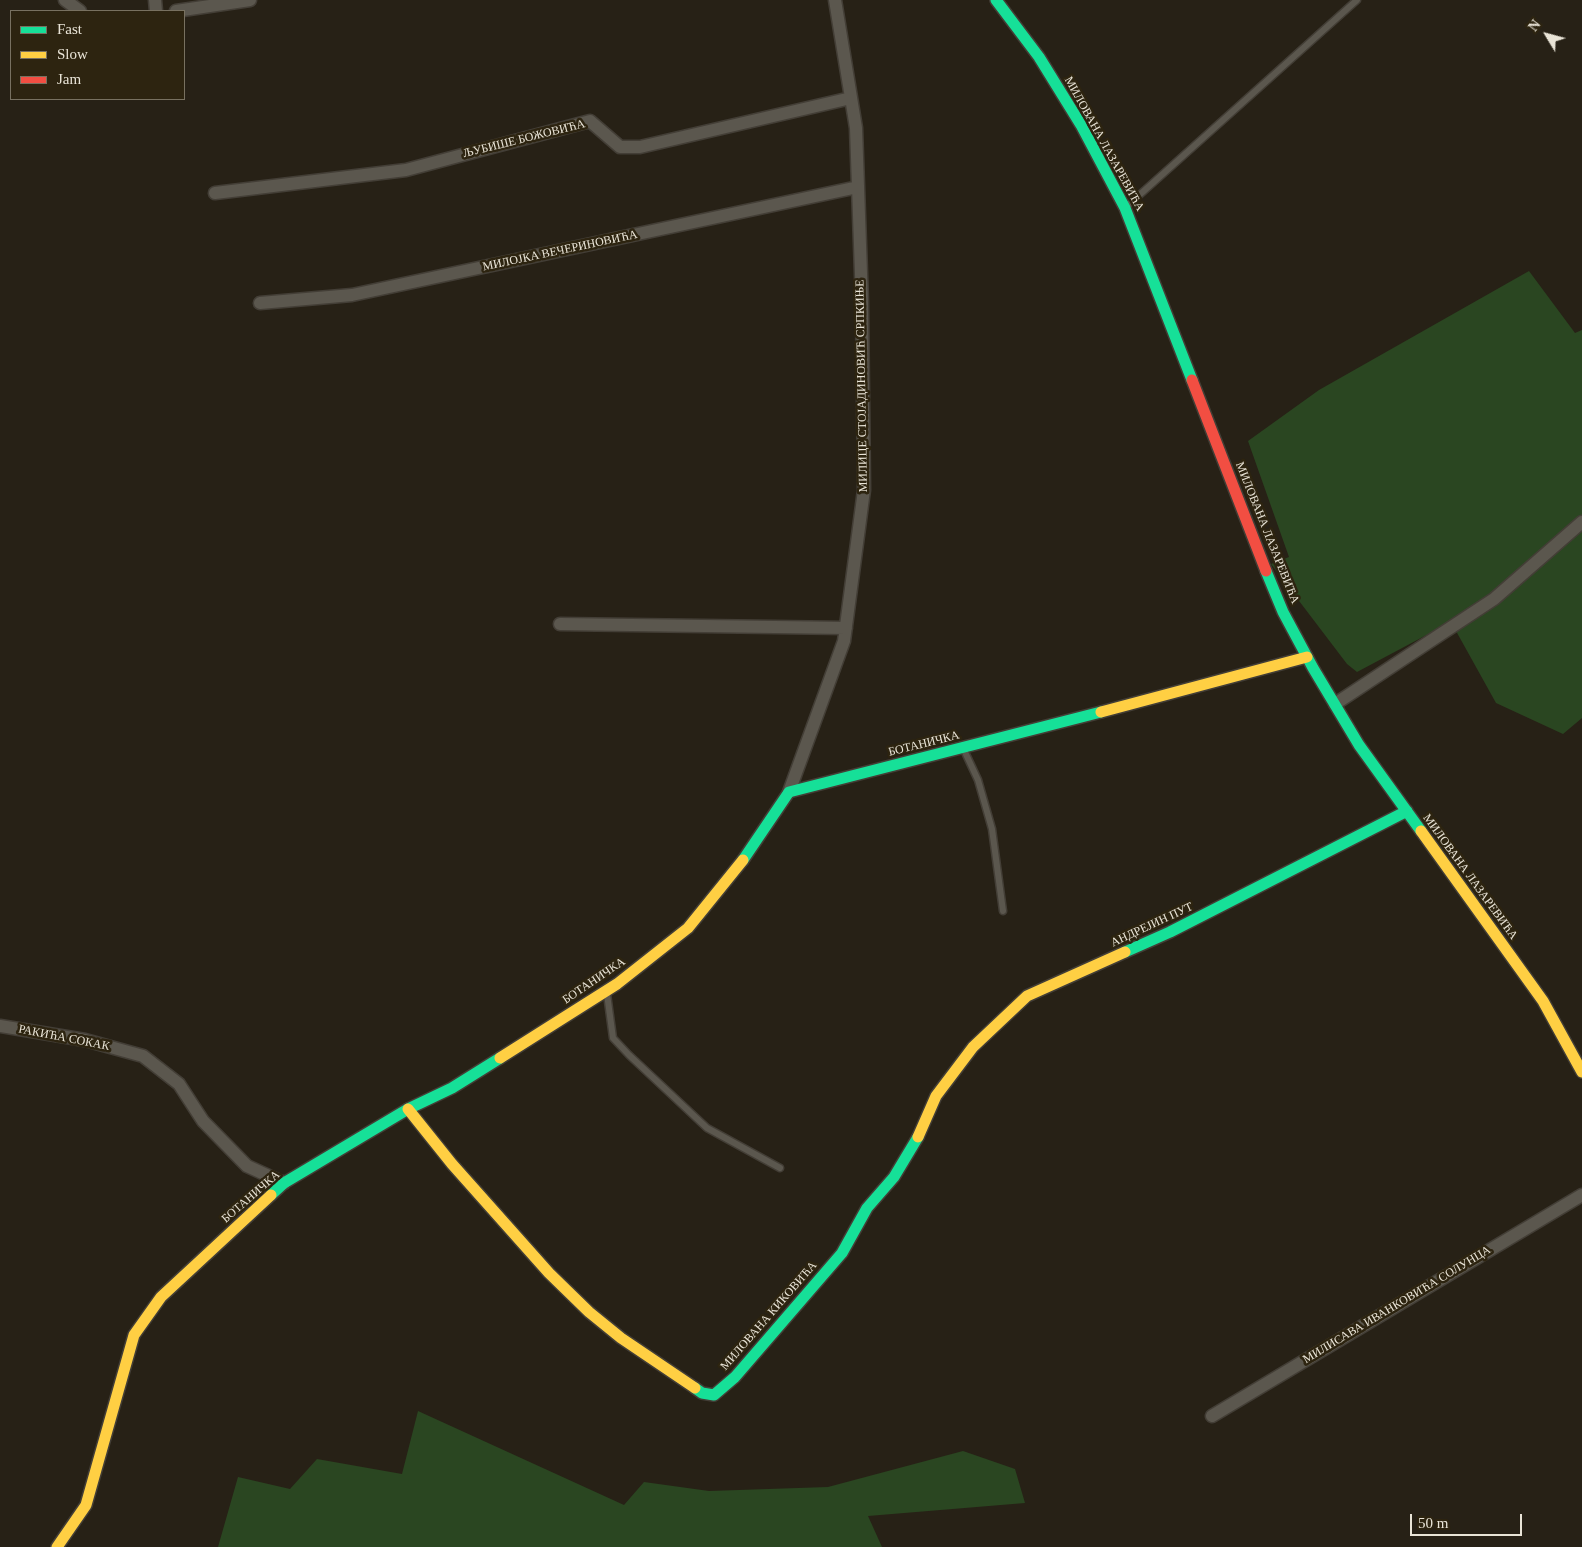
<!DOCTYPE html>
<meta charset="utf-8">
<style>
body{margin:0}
#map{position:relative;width:1582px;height:1547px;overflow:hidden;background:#272116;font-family:Georgia,serif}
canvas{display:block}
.legend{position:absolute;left:10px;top:10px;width:175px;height:90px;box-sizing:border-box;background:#2d2410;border:1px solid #787160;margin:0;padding:6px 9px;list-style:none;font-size:15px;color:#e9e4d7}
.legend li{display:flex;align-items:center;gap:10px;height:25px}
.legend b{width:25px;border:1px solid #787160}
.north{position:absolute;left:1522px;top:10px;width:50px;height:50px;-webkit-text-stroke:4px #2d2410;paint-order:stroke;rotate:307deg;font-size:14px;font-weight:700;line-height:20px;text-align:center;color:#e9e4d7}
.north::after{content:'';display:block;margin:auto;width:18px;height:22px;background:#e9e4d7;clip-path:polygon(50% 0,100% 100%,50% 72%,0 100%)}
.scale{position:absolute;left:1410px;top:1514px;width:112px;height:22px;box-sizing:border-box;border:2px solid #e9e4d7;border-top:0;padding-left:6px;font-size:15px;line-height:18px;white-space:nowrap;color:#e9e4d7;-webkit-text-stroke:4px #2d2410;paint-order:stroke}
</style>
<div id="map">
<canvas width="1582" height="1547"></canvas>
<ul class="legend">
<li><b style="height:6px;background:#16e098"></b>Fast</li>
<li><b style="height:6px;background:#ffcf43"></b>Slow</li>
<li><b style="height:6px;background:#f24e42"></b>Jam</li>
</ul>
<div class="north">N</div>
<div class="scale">50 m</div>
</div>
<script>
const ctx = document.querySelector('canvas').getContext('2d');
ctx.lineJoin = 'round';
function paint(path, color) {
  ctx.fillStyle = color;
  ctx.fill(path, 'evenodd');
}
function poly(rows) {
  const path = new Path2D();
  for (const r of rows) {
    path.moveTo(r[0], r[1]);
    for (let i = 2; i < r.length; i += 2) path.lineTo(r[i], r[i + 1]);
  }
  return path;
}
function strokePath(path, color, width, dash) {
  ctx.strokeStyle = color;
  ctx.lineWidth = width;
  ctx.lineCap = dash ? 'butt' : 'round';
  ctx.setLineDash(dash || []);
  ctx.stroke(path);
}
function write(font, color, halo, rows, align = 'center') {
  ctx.font = font + ' Georgia,serif';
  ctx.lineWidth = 5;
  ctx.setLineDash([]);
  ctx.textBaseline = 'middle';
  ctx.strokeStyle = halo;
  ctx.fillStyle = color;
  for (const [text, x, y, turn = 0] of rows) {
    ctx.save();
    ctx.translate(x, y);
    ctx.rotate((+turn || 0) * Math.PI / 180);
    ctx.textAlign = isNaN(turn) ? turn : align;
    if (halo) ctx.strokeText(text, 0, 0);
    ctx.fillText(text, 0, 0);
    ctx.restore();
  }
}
paint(poly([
 [1529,271,1575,333,1582,330,1582,718,1563,734,1496,703,1451,622,1357,672,1347,664,1271,564,1289,557,1248,441,1319,390],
 [418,1411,624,1505,644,1482,709,1491,828,1487,963,1451,1015,1469,1025,1503,868,1516,882,1547,218,1547,238,1477,290,1489,317,1459,402,1474]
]), '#2a4621');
const lane = poly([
 [1126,207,1357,0],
 [964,750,978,780,992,829,1003,911],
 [607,994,613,1038,629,1055,707,1128,780,1168]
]);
const street = poly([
 [65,0,80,11],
 [155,0,156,11],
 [176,11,250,0],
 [215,193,406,170,590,121,620,147,640,147,851,98],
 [260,303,352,295,858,187],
 [560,624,846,628],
 [1335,704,1494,599,1582,522],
 [789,792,844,641,864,490,862,303,856,128,835,0],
 [0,1026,85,1040,143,1056,179,1084,203,1121,247,1166,284,1183],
 [1212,1416,1582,1195]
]);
const fast = poly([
 [996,0,1039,57,1081,125,1125,208,1192,380],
 [1266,571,1283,612,1313,668,1359,745,1421,831],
 [743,860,789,792,1101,712],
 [1125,952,1170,932,1407,811],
 [271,1195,284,1183,408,1109,452,1088,500,1058],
 [695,1388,702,1393,714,1395,735,1377,842,1253,867,1208,894,1177,918,1137]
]);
const slow = poly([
 [1101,712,1307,657],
 [1421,831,1543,1001,1582,1072],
 [500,1058,617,984,688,928,743,860],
 [408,1109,452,1164,549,1273,589,1312,621,1338,695,1388],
 [918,1137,936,1096,973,1047,1027,996,1125,952],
 [57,1547,86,1505,134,1335,161,1297,271,1195]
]);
const jam = poly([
 [1192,380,1266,571]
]);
strokePath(lane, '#433e36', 9);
strokePath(street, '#433e36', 15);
strokePath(fast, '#433e36', 14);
strokePath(slow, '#433e36', 14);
strokePath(jam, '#433e36', 14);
strokePath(lane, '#5b574e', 6);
strokePath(street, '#5b574e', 12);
strokePath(fast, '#16e098', 11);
strokePath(slow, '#ffcf43', 11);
strokePath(jam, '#f24e42', 11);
write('12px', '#e9e4d7', '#2d2410', [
 ["ЉУБИШЕ БОЖОВИЋА",524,139,-14],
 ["МИЛОВАНА ЛАЗАРЕВИЋА",1104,144,61],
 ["МИЛОЈКА ВЕЧЕРИНОВИЋА",560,251,-12],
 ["МИЛИЦЕ СТОЈАДИНОВИЋ СРПКИЊЕ",862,386,-91],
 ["МИЛОВАНА ЛАЗАРЕВИЋА",1267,533,68],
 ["БОТАНИЧКА",924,744,-14],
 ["МИЛОВАНА ЛАЗАРЕВИЋА",1470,877,54],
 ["АНДРЕЈИН ПУТ",1152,925,-25],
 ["БОТАНИЧКА",594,981,-34],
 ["РАКИЋА СОКАК",64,1038,11],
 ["БОТАНИЧКА",251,1197,-41],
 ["МИЛИСАВА ИВАНКОВИЋА СОЛУНЦА",1397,1305,-31],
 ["МИЛОВАНА КИКОВИЋА",769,1316,-49]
]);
</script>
